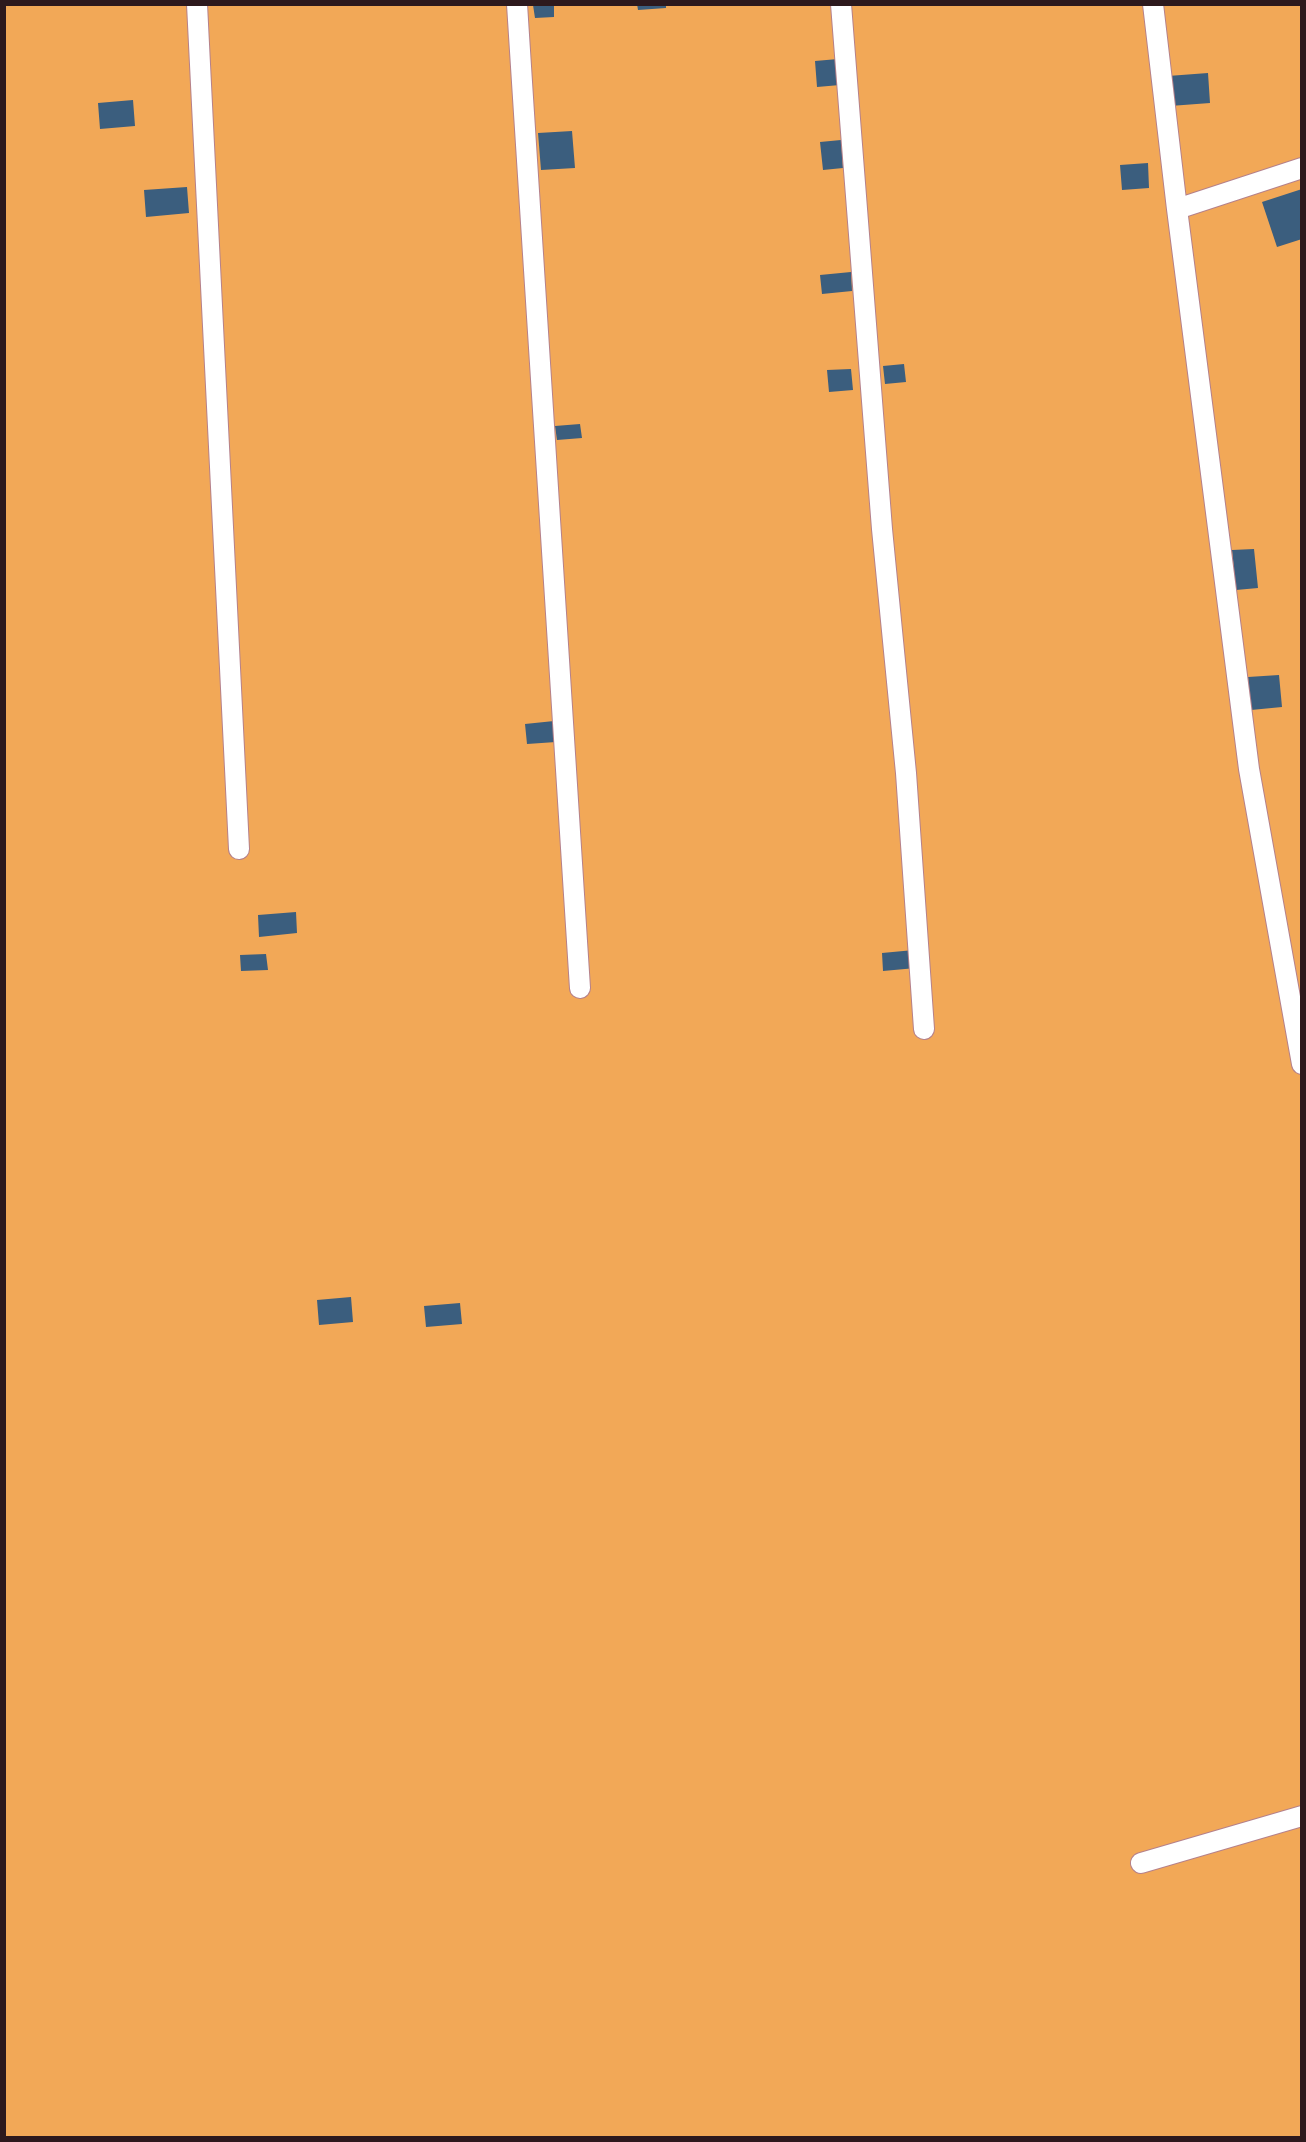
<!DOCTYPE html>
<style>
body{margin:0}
#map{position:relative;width:1306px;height:2142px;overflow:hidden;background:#fdcfd7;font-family:"Libre Baskerville",serif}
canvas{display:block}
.frame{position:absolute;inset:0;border:6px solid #2d191d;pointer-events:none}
</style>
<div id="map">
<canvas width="1306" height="2142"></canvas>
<div class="frame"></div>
</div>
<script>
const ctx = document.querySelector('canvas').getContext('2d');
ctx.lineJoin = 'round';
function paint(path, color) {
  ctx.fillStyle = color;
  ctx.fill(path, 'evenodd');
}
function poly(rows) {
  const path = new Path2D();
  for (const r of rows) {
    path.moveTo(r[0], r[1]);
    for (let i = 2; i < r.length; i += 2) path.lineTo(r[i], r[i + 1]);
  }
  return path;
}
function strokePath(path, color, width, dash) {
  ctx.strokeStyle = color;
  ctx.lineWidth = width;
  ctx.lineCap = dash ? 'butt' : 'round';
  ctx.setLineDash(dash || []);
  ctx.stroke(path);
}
paint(poly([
 [5,5,1301,5,1301,2137,5,2138]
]), '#f2a857');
paint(poly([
 [637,4,666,4,666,8,638,10],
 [533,5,554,5,554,17,535,18],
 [838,59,840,85,817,87,815,61],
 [1208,73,1210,103,1170,106,1168,76],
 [133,100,135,126,100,129,98,103],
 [572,131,575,168,541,170,538,133],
 [841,140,843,168,823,170,820,142],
 [1148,163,1149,188,1122,190,1120,165],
 [187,187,189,213,146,217,144,190],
 [1302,189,1302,239,1277,247,1262,202],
 [851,272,852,291,822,294,820,275],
 [904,364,906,382,885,384,883,366],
 [851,369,853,390,829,392,827,370],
 [580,424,582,438,557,440,555,426],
 [1254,549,1258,588,1236,590,1232,550],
 [1279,675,1282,707,1251,710,1248,677],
 [554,721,556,742,527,744,525,724],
 [296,912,297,933,259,937,258,915],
 [914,950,916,968,883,971,882,953],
 [266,954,268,970,241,971,240,955],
 [351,1297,353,1322,319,1325,317,1300],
 [460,1303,462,1324,426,1327,424,1306]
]), '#3b5e7e');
const service = poly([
 [197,4,239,849],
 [517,4,580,988],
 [841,4,882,529,906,773,924,1029],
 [1153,4,1177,209,1302,168],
 [1177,209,1249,769,1302,1064],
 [1141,1863,1302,1816]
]);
strokePath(service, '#b5818b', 22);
strokePath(service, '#fff', 20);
</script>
